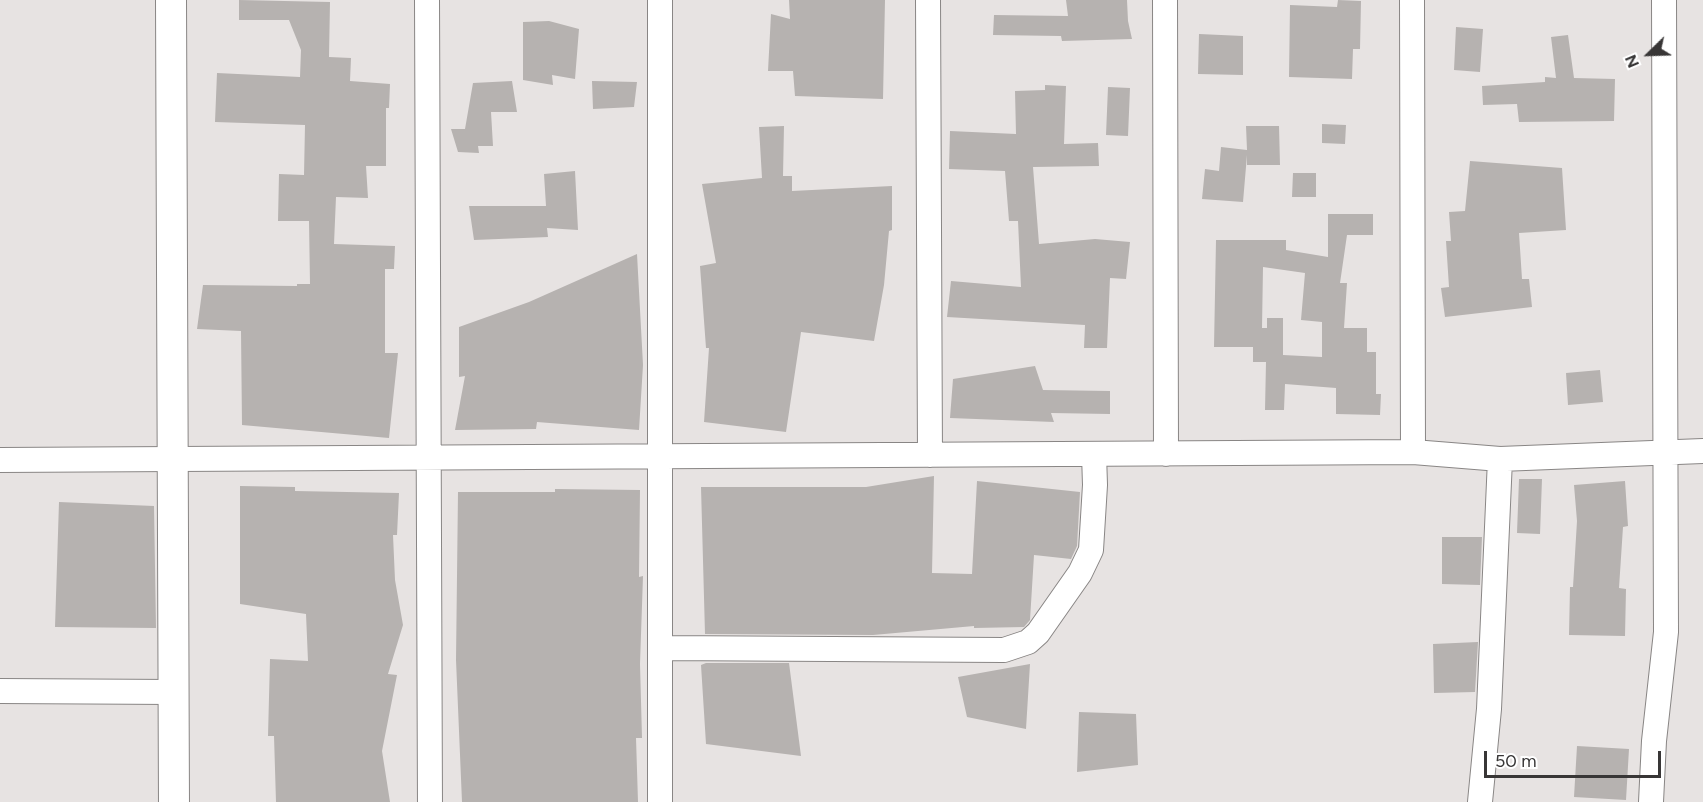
<!DOCTYPE html>
<style>
body{margin:0}
#map{position:relative;width:1703px;height:802px;overflow:hidden;background:#e7e3e2;font-family:Figtree,sans-serif}
canvas{display:block}
.north{position:absolute;left:1619px;top:24px;width:60px;height:60px;-webkit-text-stroke:4px #fff;paint-order:stroke;rotate:247deg;font-size:16px;font-weight:700;line-height:24px;text-align:center;color:#383636}
.north::after{content:'';display:block;margin:auto;width:21px;height:27px;background:#383636;clip-path:polygon(50% 0,100% 100%,50% 72%,0 100%)}
.scale{position:absolute;left:1484px;top:751px;width:177px;height:27px;box-sizing:border-box;border:3px solid #383636;border-top:0;padding-left:8px;font-size:18px;line-height:21px;white-space:nowrap;color:#383636;-webkit-text-stroke:4px #fff;paint-order:stroke}
</style>
<div id="map">
<canvas width="1703" height="802"></canvas>
<div class="north">N</div>
<div class="scale">50 m</div>
</div>
<script>
const ctx = document.querySelector('canvas').getContext('2d');
ctx.lineJoin = 'round';
function paint(path, color) {
  ctx.fillStyle = color;
  ctx.fill(path, 'evenodd');
}
function poly(rows) {
  const path = new Path2D();
  for (const r of rows) {
    path.moveTo(r[0], r[1]);
    for (let i = 2; i < r.length; i += 2) path.lineTo(r[i], r[i + 1]);
  }
  return path;
}
function strokePath(path, color, width, dash) {
  ctx.strokeStyle = color;
  ctx.lineWidth = width;
  ctx.lineCap = dash ? 'butt' : 'round';
  ctx.setLineDash(dash || []);
  ctx.stroke(path);
}
paint(poly([
 [239,0,330,2,329,57,351,58,350,81,390,84,389,108,386,108,386,166,366,166,368,198,336,197,334,244,395,246,394,269,385,269,385,353,398,353,389,438,242,425,241,331,197,329,203,285,297,286,297,284,310,284,309,221,278,221,279,174,304,175,305,125,215,122,217,73,300,77,301,50,289,20,239,20],
 [789,0,885,0,883,99,795,96,793,71,768,71,771,14,790,19],
 [1066,0,1127,0,1128,21,1132,39,1062,41,1061,36,993,35,994,15,1068,16],
 [1338,0,1361,1,1360,49,1353,49,1352,79,1289,77,1290,5,1337,7],
 [549,21,579,29,575,79,552,75,553,85,523,80,523,22],
 [1456,27,1483,29,1480,72,1454,70],
 [1199,34,1243,36,1243,75,1198,74],
 [1568,35,1574,78,1615,79,1614,121,1519,122,1517,104,1483,105,1482,86,1545,82,1545,77,1556,78,1551,37],
 [512,81,517,112,491,112,493,146,478,146,479,153,458,152,451,129,465,129,473,83],
 [592,81,637,82,634,107,593,109],
 [1045,85,1066,86,1064,144,1098,143,1099,166,1033,167,1039,244,1095,239,1130,242,1126,279,1110,278,1107,348,1084,348,1085,325,947,317,951,281,1021,287,1018,221,1009,221,1005,171,949,169,950,131,1016,134,1015,91,1045,90],
 [1108,87,1130,88,1128,136,1106,135],
 [1322,124,1346,125,1345,144,1322,143],
 [784,126,783,176,792,176,792,191,892,186,892,230,889,231,884,285,874,341,801,332,786,432,704,422,709,348,706,348,700,266,716,263,702,184,762,178,759,127],
 [1246,126,1279,126,1280,165,1247,165,1247,155,1243,202,1202,199,1205,169,1219,171,1221,147,1247,150],
 [1470,161,1562,168,1566,230,1519,233,1522,279,1529,279,1532,307,1445,317,1441,288,1449,287,1446,241,1451,241,1449,212,1465,211],
 [575,171,578,230,547,228,548,237,474,240,469,206,546,206,544,174],
 [1293,173,1316,173,1316,197,1292,197],
 [1328,214,1373,214,1373,235,1347,235,1340,283,1347,283,1344,328,1367,328,1367,352,1376,352,1376,394,1381,394,1380,415,1336,414,1336,388,1285,384,1284,410,1265,410,1266,362,1253,362,1253,347,1214,347,1216,240,1286,240,1286,250,1328,257],
 [1263,267,1305,273,1301,320,1322,322,1322,357,1283,355,1283,318,1267,318,1267,328,1262,328],
 [637,254,643,365,639,430,537,422,536,429,455,430,465,376,459,377,459,327,529,302],
 [1035,366,1043,390,1110,391,1110,414,1051,413,1054,422,950,418,953,379],
 [1600,370,1603,402,1568,405,1566,373],
 [934,476,932,573,972,574,977,481,1080,492,1077,546,1071,559,1034,555,1030,620,1024,627,974,628,974,626,873,635,705,634,701,487,866,487],
 [1519,479,1542,479,1540,534,1517,533],
 [1625,481,1628,526,1623,527,1619,588,1626,589,1625,636,1569,635,1570,587,1573,587,1577,521,1574,485],
 [240,486,295,487,295,491,399,493,397,535,393,535,395,580,403,625,388,674,397,675,382,751,390,802,276,802,274,736,268,736,270,659,308,661,306,614,240,604],
 [555,489,640,490,639,577,643,576,640,664,642,738,636,738,638,802,462,802,456,660,458,492,555,492],
 [59,502,154,506,156,628,55,627],
 [1442,537,1482,537,1480,585,1442,584],
 [1478,642,1475,692,1434,693,1433,644],
 [706,663,789,663,801,756,706,744,701,665],
 [1030,664,1026,729,967,717,958,677],
 [1079,712,1136,714,1138,765,1077,772],
 [1577,746,1629,749,1626,800,1574,797]
]), '#b6b2b0');
const minor = poly([
 [427,0,430,802],
 [660,0,660,802],
 [928,0,930,455],
 [1165,0,1166,454],
 [1412,0,1413,452],
 [0,460,1413,452,1500,459,1703,451],
 [660,648,1004,650,1028,642,1038,633,1080,573,1091,550,1095,485,1094,454],
 [0,691,174,692],
 [1480,802,1489,709,1500,459],
 [1651,802,1654,741,1666,632,1664,0]
]);
const tertiary = poly([
 [171,0,174,802]
]);
strokePath(minor, '#898685', 26);
strokePath(tertiary, '#898685', 32);
strokePath(minor, '#fff', 24);
strokePath(tertiary, '#fff', 30);
</script>
